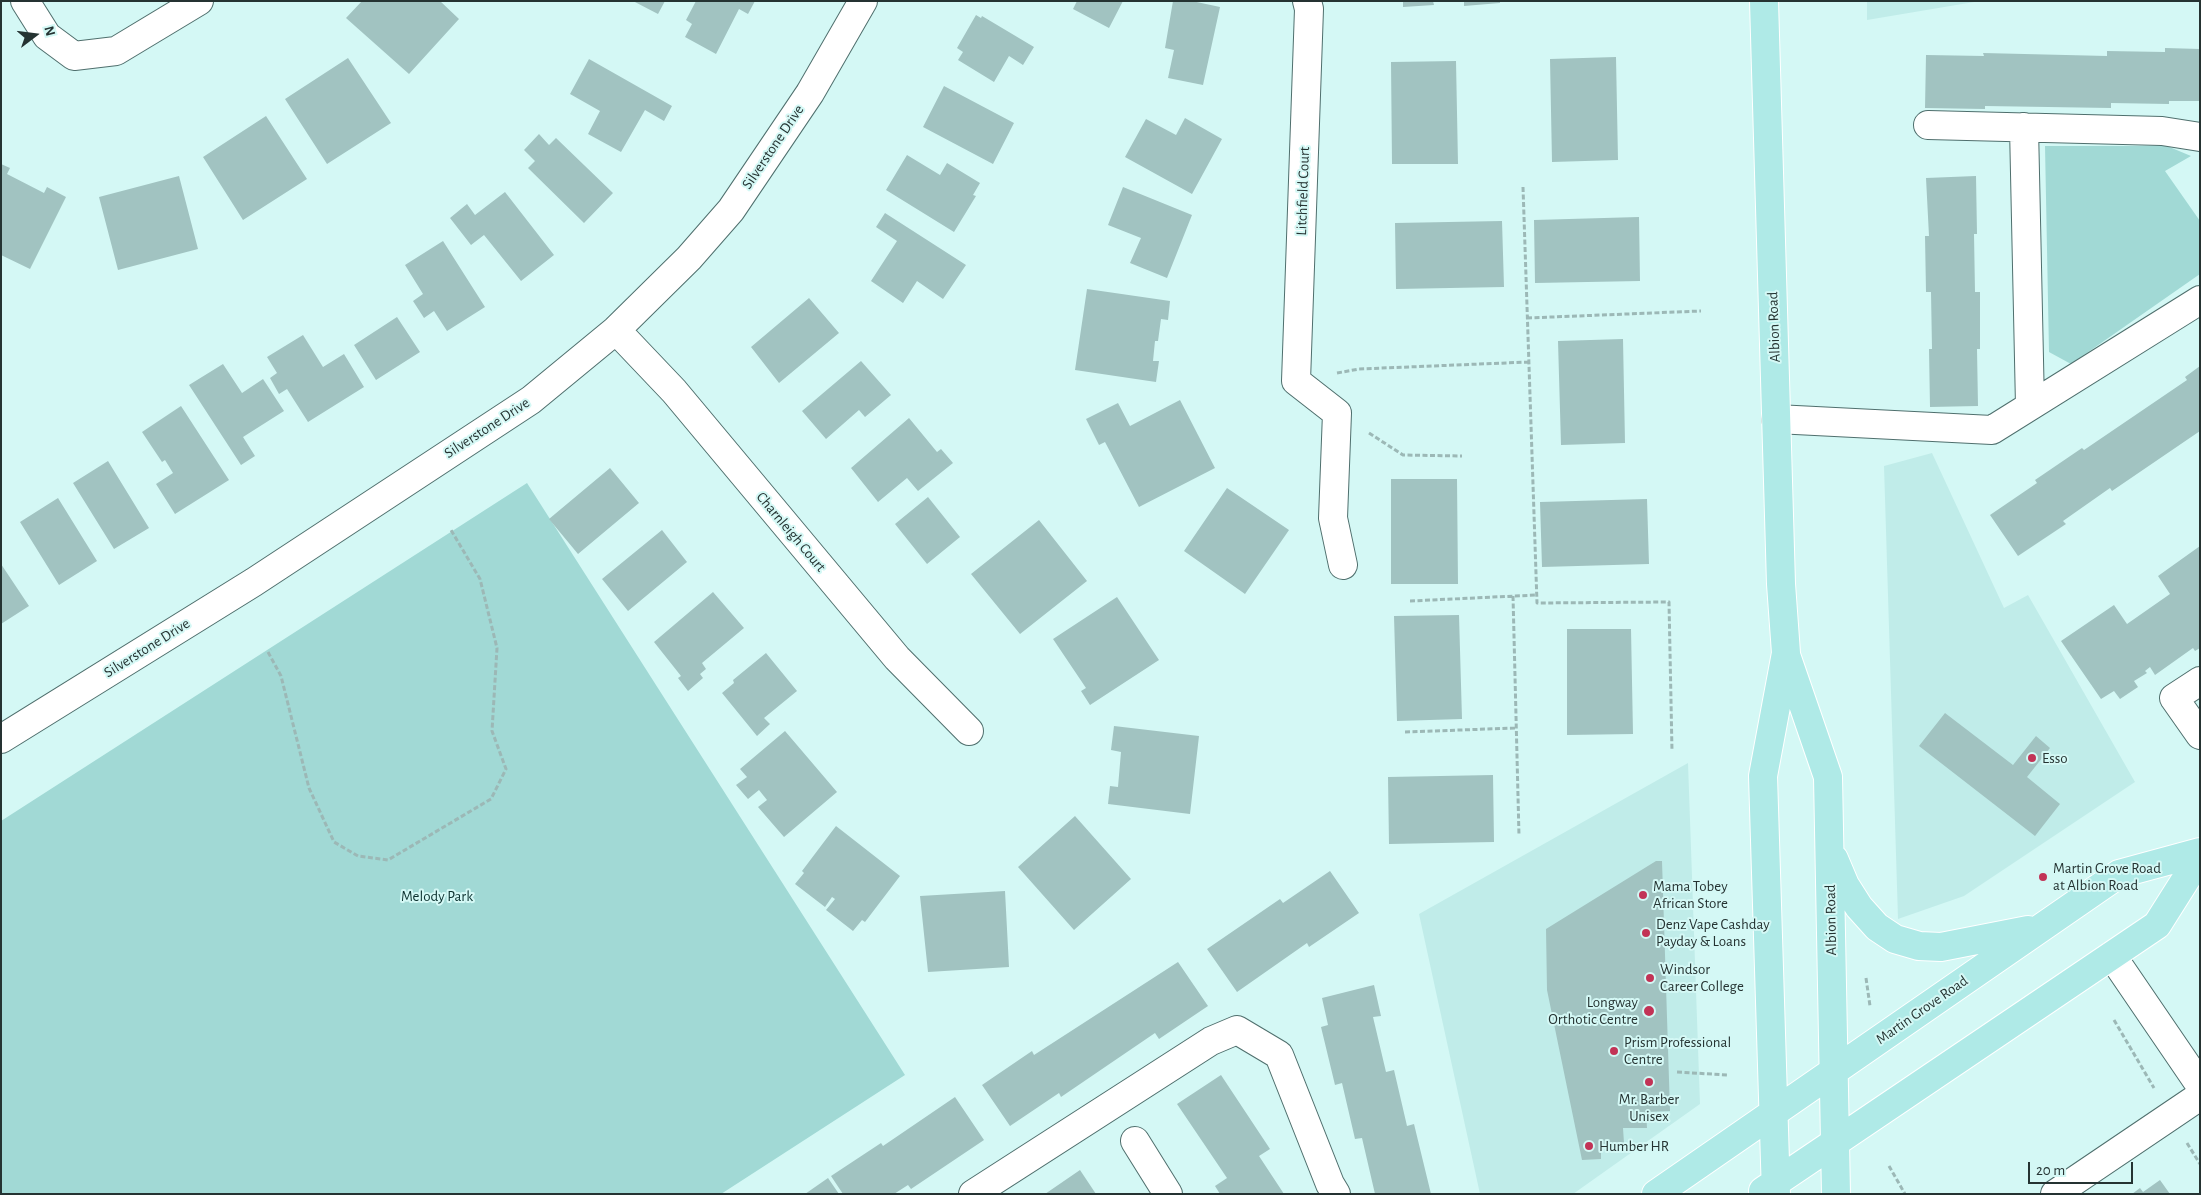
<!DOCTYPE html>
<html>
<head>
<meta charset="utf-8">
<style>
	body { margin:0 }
	#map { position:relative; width:2201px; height:1195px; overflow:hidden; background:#d4f8f5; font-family:"Alegreya Sans",sans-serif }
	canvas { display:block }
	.frame { position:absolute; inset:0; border:2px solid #253332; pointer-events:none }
	.north { position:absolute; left:10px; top:10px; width:50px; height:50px; -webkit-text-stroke:4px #d4f8f5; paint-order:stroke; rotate:75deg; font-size:14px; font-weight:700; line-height:20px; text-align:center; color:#253332 }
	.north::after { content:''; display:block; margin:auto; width:18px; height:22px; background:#253332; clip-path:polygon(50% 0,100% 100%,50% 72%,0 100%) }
	.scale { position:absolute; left:2028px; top:1162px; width:105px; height:22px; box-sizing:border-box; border:2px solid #253332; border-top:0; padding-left:6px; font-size:15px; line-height:18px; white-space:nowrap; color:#253332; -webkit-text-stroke:4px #d4f8f5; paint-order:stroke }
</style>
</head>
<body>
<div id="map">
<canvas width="2201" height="1195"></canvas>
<div class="frame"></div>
<div class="north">N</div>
<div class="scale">20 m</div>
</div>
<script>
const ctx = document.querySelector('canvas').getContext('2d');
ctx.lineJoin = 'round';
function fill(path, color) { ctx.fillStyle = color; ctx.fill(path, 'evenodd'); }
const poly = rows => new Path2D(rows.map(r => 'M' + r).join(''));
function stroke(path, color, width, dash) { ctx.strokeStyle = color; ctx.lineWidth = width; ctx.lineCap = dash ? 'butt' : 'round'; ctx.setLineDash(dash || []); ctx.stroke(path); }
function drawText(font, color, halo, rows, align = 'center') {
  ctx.font = font + ' "Alegreya Sans",sans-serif'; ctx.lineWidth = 4; ctx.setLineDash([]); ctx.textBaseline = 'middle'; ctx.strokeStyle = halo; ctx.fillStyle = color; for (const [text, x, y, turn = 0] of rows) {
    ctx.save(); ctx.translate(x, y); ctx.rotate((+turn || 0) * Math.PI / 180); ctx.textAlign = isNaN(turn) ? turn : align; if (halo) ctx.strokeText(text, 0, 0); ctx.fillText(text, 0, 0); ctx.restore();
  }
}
const built = poly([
	[1867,1,1980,1,1867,20],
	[1932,453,2004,608,2028,595,2135,782,1964,896,1898,919,1884,466],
	[1688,763,1700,1104,1573,1194,1480,1194,1419,914]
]);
const green = poly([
	[2045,146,2167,146,2191,156,2165,171,2200,221,2200,274,2071,364,2049,352],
	[527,483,905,1075,721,1194,1,1194,1,821]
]);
const building = poly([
	[362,1,440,1,459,19,409,74,346,18],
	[633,1,665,1,658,14],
	[696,1,755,1,748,14,739,9,716,54,685,37,692,24,686,20],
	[1077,1,1123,1,1109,28,1073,9],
	[1173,1,1192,1,1220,7,1203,85,1168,78,1174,50,1165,48],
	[1403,1,1433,1,1434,5,1403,7],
	[1464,1,1500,1,1500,3,1464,6],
	[976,15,981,18,982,16,1034,47,1023,65,1009,56,994,82,958,60,963,52,957,48],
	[2165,48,2200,49,2200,101,2169,101,2169,104,2111,103,2111,108,1985,106,1985,109,1925,108,1926,55,1984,56,1983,53,2107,56,2107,51,2165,52],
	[1616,57,1618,160,1552,162,1550,59],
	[348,58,391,123,327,164,285,99],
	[589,59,672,106,664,121,645,110,621,152,588,134,600,111,570,94],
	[1456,61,1458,164,1392,164,1391,62],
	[944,86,1014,123,993,164,923,127],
	[266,116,307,179,243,220,203,157],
	[1185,118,1222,139,1192,194,1125,157,1146,119,1176,135],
	[539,134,549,145,556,138,613,193,584,223,528,168,535,161,524,150],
	[907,155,940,175,947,163,980,183,973,195,976,196,954,232,886,190],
	[1,164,10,168,7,174,44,193,47,187,66,197,30,269,1,255],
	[179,176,198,249,118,270,99,197],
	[1976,176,1977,234,1974,234,1975,292,1980,292,1980,349,1977,349,1978,406,1930,407,1929,349,1932,349,1931,292,1926,292,1925,236,1929,236,1926,178],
	[1123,187,1192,215,1167,278,1130,263,1141,238,1108,225],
	[505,192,554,255,521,281,484,235,471,245,450,218,467,204,475,215],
	[885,213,966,265,943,299,917,281,903,303,871,281,897,241,876,227],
	[1639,217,1640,281,1535,283,1534,220],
	[1502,221,1504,287,1396,289,1395,223],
	[443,241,485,307,447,331,434,311,424,318,413,301,423,294,405,265],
	[1087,289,1170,301,1168,320,1161,319,1158,341,1155,341,1153,361,1159,361,1156,382,1075,370],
	[809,298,839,333,779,383,751,347],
	[397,317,420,352,376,380,354,345],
	[303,335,323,367,344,354,364,387,308,422,287,389,279,394,270,378,277,373,267,357],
	[1623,339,1625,443,1561,445,1558,341],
	[861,361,891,395,865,417,859,410,826,439,802,411],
	[223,364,242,393,263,379,284,411,243,437,255,456,241,465,189,385],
	[2200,366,2200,431,2112,491,2110,488,2063,521,2066,524,2018,556,1990,515,2037,483,2035,480,2082,448,2084,450,2187,380,2185,377],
	[1180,400,1215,468,1139,507,1105,442,1099,445,1086,419,1118,403,1130,426],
	[181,406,229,480,175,514,156,484,173,473,165,460,162,462,142,432],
	[909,418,937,452,941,449,953,463,918,491,907,478,878,502,851,468],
	[108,461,149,528,114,549,73,483],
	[610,468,639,503,578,554,549,519],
	[1391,479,1457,479,1458,584,1391,584],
	[1227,488,1289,530,1245,594,1184,551],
	[928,497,960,537,927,564,895,524],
	[58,498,97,561,59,585,20,522],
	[1647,499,1649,564,1542,567,1540,502],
	[1039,520,1087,581,1020,634,971,574],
	[662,530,687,562,628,611,602,579],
	[2200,546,2200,648,2195,651,2193,648,2155,675,2150,667,2145,671,2147,673,2134,681,2138,687,2120,699,2114,691,2101,699,2061,641,2114,605,2127,624,2170,594,2158,576],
	[1,564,29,606,1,624],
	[713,592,744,628,702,663,706,669,700,674,703,678,688,691,678,678,681,676,654,642],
	[1117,597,1159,660,1090,705,1081,691,1086,688,1053,639],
	[1459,615,1462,719,1397,721,1394,616],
	[1567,629,1631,629,1633,734,1567,735],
	[766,653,797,691,764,718,770,724,757,736,722,693,734,683,733,680],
	[1945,713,2013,765,2036,736,2050,748,2027,777,2060,804,2035,836,1919,746],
	[1114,726,1199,736,1190,814,1108,804,1110,786,1118,787,1121,752,1111,750],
	[785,731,837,792,784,837,758,807,767,800,759,790,748,799,736,785,747,777,740,769],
	[1493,775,1494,842,1389,844,1388,777],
	[1075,816,1131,879,1074,930,1018,867],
	[836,826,900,876,865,922,862,920,853,931,826,910,835,899,832,897,825,907,795,884,804,873,802,871],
	[1656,861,1662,861,1670,1111,1646,1112,1647,1128,1623,1128,1624,1143,1601,1144,1601,1159,1582,1160,1547,990,1546,929],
	[1330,871,1359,913,1309,947,1307,943,1237,992,1207,949,1280,899,1283,903],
	[1005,891,1009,967,928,972,920,896],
	[1178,962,1208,1006,1159,1039,1155,1033,1061,1097,1059,1093,1010,1126,982,1085,1032,1051,1034,1055],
	[1374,985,1381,1016,1373,1017,1386,1072,1394,1070,1407,1126,1414,1124,1431,1194,1375,1194,1362,1138,1355,1139,1342,1083,1335,1085,1321,1027,1328,1025,1322,998],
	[1221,1075,1270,1149,1259,1156,1284,1194,1220,1194,1215,1186,1227,1178,1177,1104],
	[955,1097,984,1140,911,1189,908,1185,894,1194,843,1194,831,1176,881,1143,883,1146],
	[1080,1170,1096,1194,1045,1194],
	[828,1178,839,1194,805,1194],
	[2160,1180,2170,1194,2132,1194,2140,1188,2143,1192]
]);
const path = poly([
	[1523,187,1537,603,1669,602,1672,751],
	[1527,318,1701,311],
	[1337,373,1359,369,1529,362],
	[1369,433,1403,455,1462,456],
	[1513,596,1519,836],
	[1410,601,1537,595],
	[268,652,281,676,309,788,334,842,358,856,388,860,491,799,506,769,492,731,497,648,480,579,451,530],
	[1405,732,1516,728],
	[1866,978,1870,1006],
	[1677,989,1728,987],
	[2114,1020,2154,1088],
	[1677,1072,1727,1075],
	[2187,1143,2200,1164],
	[1889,1166,1905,1194]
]);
const minor = poly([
	[25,1,47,36,74,56,116,51,199,1],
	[1307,1,1309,9,1296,381,1337,413,1333,518,1343,565],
	[1928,125,2162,131,2200,137],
	[2024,127,2030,406],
	[616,330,674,391,897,658,969,731],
	[1776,419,1992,430,2200,300],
	[2200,681,2174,698,2200,735],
	[1,739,254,582,531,400,616,330,689,258,731,210,810,93,863,1],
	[2112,956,2200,1085],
	[1135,1141,1168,1194],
	[973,1194,1211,1041,1237,1030,1279,1055,1330,1184,1336,1194],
	[2055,1194,2200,1096]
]);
const major = poly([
	[1764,1,1781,584,1786,653,1763,776,1776,1194],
	[1786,655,1828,777,1836,1194],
	[1834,859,1845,885,1859,907,1877,927,1895,939,1919,946,1941,947,2028,930],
	[1763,1191,2157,925,2200,857],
	[1656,1194,2119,874,2200,852]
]);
const markers = [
	[2032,758,5,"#c23356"],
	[2043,877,5,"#c23356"],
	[1643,895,5,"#c23356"],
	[1646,933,5,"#c23356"],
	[1650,978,5,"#c23356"],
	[1649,1011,6,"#c23356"],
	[1614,1051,5,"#c23356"],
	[1649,1082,5,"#c23356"],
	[1589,1146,5,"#c23356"]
];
const streetNames = [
	["Silverstone Drive",773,147,-56],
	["Litchfield Court",1303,191,-88],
	["Albion Road",1774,327,-92],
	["Silverstone Drive",487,428,-33],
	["Charnleigh Court",791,532,50],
	["Silverstone Drive",147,648,-32],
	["Albion Road",1831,920,-91],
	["Martin Grove Road",1922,1010,-35]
];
const poiNames = [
	["Esso",2042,758],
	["Martin Grove Road",2053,868],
	["at Albion Road",2053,885],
	["Mama Tobey",1653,886],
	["African Store",1653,903],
	["Denz Vape Cashday",1656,924],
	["Payday & Loans",1656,941],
	["Windsor",1660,969],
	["Career College",1660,986],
	["Longway",1638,1002,"right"],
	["Orthotic Centre",1638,1019,"right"],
	["Prism Professional",1624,1042],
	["Centre",1624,1059],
	["Mr. Barber",1649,1099,"center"],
	["Unisex",1649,1116,"center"],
	["Humber HR",1599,1146]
];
const parkNames = [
	["Melody Park",437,896]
];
fill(built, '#c0ece9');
fill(green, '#a1d9d5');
fill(building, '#a1c3c1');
stroke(minor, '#4f6f6d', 30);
stroke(major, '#fff', 30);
stroke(path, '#9cb8b6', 3, [5, 2.5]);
stroke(minor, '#fff', 28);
stroke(major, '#afeae7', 28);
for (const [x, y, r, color] of markers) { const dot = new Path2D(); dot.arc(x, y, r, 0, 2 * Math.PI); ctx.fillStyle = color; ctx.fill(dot); stroke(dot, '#d4f8f5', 2); }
drawText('15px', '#253332', '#d4f8f5', streetNames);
drawText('15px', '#253332', '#d4f8f5', poiNames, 'left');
drawText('15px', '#0c312f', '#d4f8f5', parkNames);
</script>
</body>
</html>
